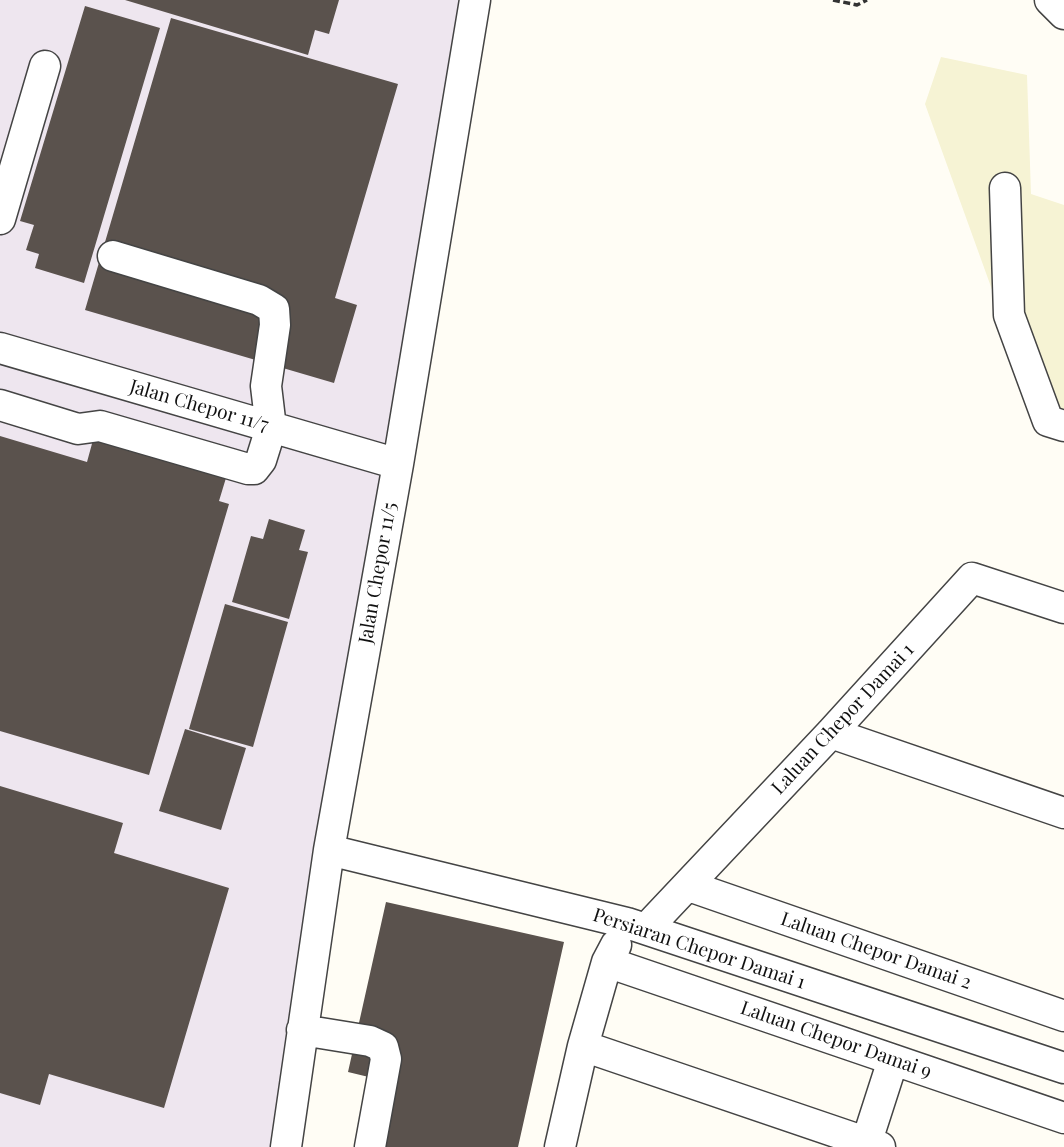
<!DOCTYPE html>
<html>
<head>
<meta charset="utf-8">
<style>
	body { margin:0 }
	canvas { display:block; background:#fffdf5 }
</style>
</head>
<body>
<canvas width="1064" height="1147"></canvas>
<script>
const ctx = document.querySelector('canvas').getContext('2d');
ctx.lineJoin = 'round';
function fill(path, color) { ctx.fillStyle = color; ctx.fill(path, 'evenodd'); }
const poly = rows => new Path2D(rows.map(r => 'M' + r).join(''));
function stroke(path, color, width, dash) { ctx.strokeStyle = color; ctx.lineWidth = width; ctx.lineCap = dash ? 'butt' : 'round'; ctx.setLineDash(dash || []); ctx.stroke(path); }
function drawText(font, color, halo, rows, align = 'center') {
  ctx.font = font + ' "Playfair Display",serif'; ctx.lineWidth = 7; ctx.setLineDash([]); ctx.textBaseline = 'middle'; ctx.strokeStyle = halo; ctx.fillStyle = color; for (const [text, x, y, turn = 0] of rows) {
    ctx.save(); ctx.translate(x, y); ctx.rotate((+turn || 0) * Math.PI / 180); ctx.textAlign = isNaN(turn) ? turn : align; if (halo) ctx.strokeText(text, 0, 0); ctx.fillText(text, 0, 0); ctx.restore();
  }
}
const industrial = poly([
	[0,0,475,0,286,1147,0,1147]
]);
const farmland = poly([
	[941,57,1027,75,1031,194,1064,205,1064,437,1043,431,925,104]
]);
const building = poly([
	[125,0,339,0,329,34,315,30,308,55],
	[85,6,160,28,84,283,35,268,39,254,26,250,34,225,20,221],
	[171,18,398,84,335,298,357,305,334,383,85,310],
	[96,429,229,468,219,501,229,504,149,775,0,731,0,436,87,462],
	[269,519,305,530,299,550,308,552,289,619,232,602,251,536,263,539],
	[225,604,288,622,253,747,189,729],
	[185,729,246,748,221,830,159,811],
	[0,786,123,823,114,853,229,888,164,1108,49,1074,40,1105,0,1093],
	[386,902,564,942,518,1147,362,1147,377,1079,348,1072]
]);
const path = poly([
	[833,0,857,5,867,0]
]);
const minor = poly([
	[1050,0,1064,14],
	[1005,188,1009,315,1048,421,1064,426],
	[0,219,45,66],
	[0,348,398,464],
	[0,405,78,429,100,426,248,469,254,469,261,460,271,428,266,386,275,325,274,309,259,300,113,256],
	[831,733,1064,813],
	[329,850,627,923,1064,1068],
	[689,886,1064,1016],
	[646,929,831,733,972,578,1064,608],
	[607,962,1064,1118],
	[302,1030,370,1041,383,1047,386,1059,370,1147],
	[583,1046,880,1147],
	[286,1147,329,850,398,464,475,0],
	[560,1147,583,1046,607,962,616,945],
	[865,1147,893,1060]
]);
const streetNames = [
	["Jalan Chepor 11/7",199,406,16],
	["Jalan Chepor 11/5",378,573,-80],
	["Laluan Chepor Damai 1",843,719,-47],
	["Persiaran Chepor Damai 1",699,949,18],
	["Laluan Chepor Damai 2",876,951,19],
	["Laluan Chepor Damai 9",836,1040,19]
];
fill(industrial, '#eee6ef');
fill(farmland, '#f6f3d4');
fill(building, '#5a524d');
stroke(minor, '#444', 33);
stroke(path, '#333', 3.5, [7, 3.5]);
stroke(minor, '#fff', 30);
drawText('19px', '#111', '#fff', streetNames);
</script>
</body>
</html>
